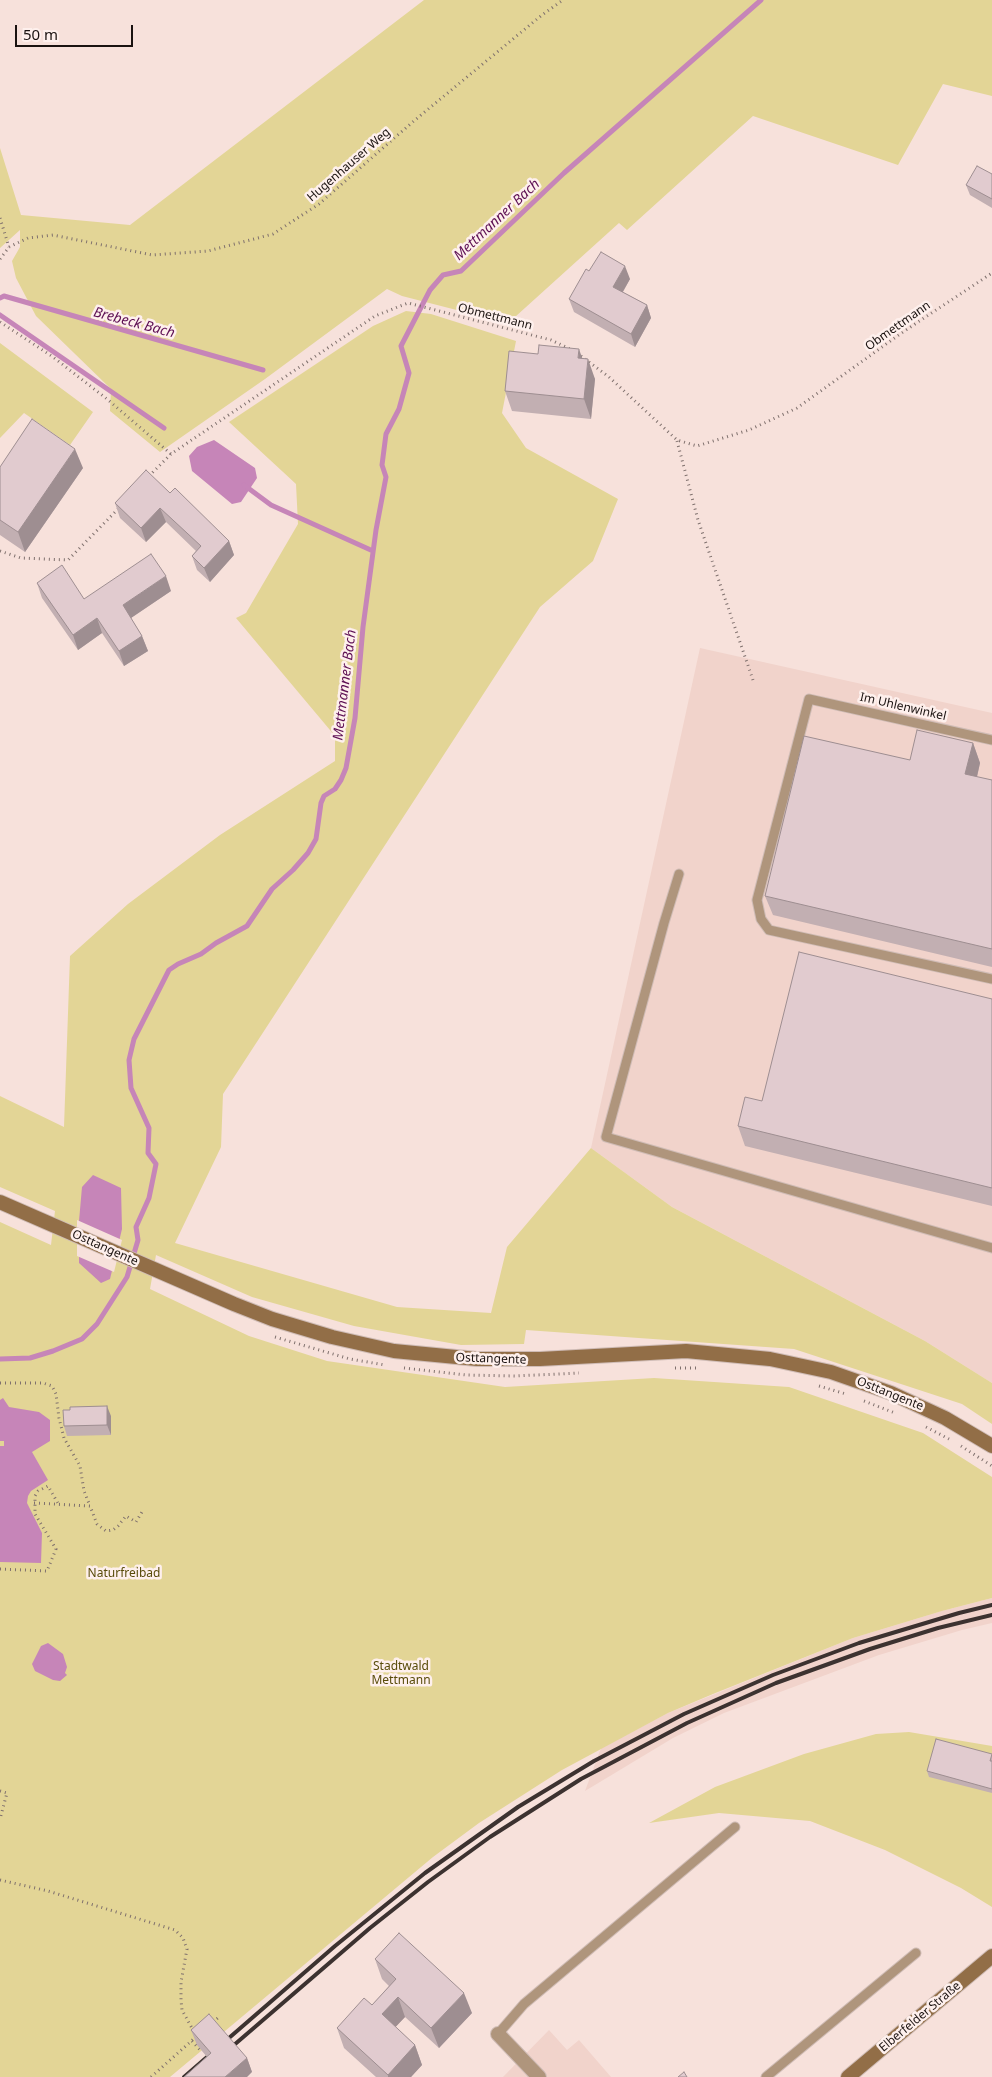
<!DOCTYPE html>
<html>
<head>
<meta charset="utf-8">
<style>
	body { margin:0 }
	#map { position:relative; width:992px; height:2077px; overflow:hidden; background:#f7e1db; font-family:"Noto Sans",sans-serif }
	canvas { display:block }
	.scale { position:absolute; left:15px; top:25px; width:118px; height:22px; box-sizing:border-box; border:2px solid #1a1210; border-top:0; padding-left:6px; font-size:15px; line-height:18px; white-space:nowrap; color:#1a1210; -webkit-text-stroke:4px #fef0ed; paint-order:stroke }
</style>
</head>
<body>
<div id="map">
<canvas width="992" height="2077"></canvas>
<div class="scale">50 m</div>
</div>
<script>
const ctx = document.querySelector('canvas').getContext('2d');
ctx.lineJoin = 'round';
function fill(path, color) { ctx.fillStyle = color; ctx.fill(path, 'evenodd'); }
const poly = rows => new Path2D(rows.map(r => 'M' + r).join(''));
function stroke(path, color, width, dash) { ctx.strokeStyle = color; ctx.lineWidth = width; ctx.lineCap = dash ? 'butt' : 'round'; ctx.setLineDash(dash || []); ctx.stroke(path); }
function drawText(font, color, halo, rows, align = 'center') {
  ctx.font = font + ' "Noto Sans",sans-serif'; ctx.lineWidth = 5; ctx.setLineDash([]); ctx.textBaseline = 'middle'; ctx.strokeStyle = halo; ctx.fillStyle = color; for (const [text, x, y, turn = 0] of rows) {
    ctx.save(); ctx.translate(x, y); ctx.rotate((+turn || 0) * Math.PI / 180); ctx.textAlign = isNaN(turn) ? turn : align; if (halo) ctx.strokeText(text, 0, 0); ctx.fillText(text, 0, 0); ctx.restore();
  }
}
const built = poly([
	[700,648,992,713,992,1383,925,1341,672,1207,591,1148],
	[992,1598,992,1623,962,1630,879,1655,724,1713,673,1738,585,1791,601,1748,668,1713,853,1638,942,1611],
	[549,2030,567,2050,579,2040,611,2077,503,2077]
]);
const green = poly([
	[424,0,992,0,992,96,943,84,898,165,753,116,627,230,619,223,515,317,519,326,402,296,387,289,265,379,160,452,110,411,111,389,36,316,16,278,12,261,20,247,20,230,0,248,0,148,21,215,130,225],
	[406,311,431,314,516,341,502,413,526,448,618,499,593,561,540,607,223,1094,221,1147,175,1243,397,1307,491,1313,507,1247,591,1148,672,1207,925,1341,992,1383,992,1424,962,1404,794,1349,526,1330,524,1344,461,1345,354,1326,252,1297,156,1255,150,1289,249,1336,327,1361,505,1387,654,1378,789,1387,923,1433,992,1477,992,1598,942,1611,853,1638,713,1694,668,1713,562,1770,479,1823,433,1857,170,2077,0,2077,0,1222,51,1245,55,1211,0,1187,0,1096,64,1127,70,956,128,904,220,835,335,761,335,736,236,618,246,613,298,524,296,484,229,422,373,326],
	[0,343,93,412,70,445,24,413,0,438],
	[909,1732,992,1746,992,1907,961,1888,885,1850,810,1821,719,1813,649,1823,715,1787,804,1754,876,1734]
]);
const water = poly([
	[214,440,255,468,257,478,241,502,232,504,192,471,189,456,197,447],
	[93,1175,121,1188,122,1229,110,1279,101,1283,79,1263,79,1221,82,1187],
	[3,1398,9,1407,39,1412,50,1420,50,1441,32,1452,48,1480,31,1491,28,1496,27,1503,42,1533,41,1563,0,1562,0,1446,4,1446,4,1441,0,1441,0,1400],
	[48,1643,63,1654,67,1667,65,1673,67,1675,60,1681,53,1680,35,1671,32,1664,41,1646]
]);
const pier = poly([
	[77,1220,122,1240,114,1272,77,1256]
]);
const stream = poly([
	[0,298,4,296,263,370],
	[0,315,164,428],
	[244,485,271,505,373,551],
	[0,1359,30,1358,53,1351,82,1339,97,1324,127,1277,138,1240,136,1227,149,1198,156,1164,148,1153,149,1128,131,1088,129,1060,134,1039,169,970,178,964,201,954,216,943,247,926,272,889,293,870,308,853,316,839,321,803,324,796,335,789,341,780,346,768,355,718,363,627,376,530,386,477,382,465,386,434,399,409,409,373,401,346,430,290,443,275,461,271,564,173,761,0]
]);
const path = poly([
	[0,218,9,247],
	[0,259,9,247,28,238,53,235,152,255,208,251,273,234,319,204,415,120,542,15,563,0],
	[0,322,53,357,107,399,171,454],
	[577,353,609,377,677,440,697,446,749,430,797,408,903,332,992,273],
	[677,441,698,520,753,680],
	[149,476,171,454,375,316,408,303,551,340,572,350],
	[0,551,21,558,68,560,119,508],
	[275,1337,350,1359,385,1365],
	[404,1368,466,1375,515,1376,579,1373],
	[675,1368,697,1368],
	[0,1383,43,1383,52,1386,56,1394,59,1418,64,1438,80,1466,84,1491,90,1506],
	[819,1386,846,1394],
	[864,1401,895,1413],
	[926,1427,949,1439],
	[961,1446,992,1466],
	[34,1503,90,1506,97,1524,106,1531,113,1530,118,1526,126,1516,136,1522,142,1512],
	[0,1569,47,1571,56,1549,35,1514,35,1496,38,1491,48,1486,59,1505],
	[0,1791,7,1793,0,1819],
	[0,1880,48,1891,175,1930,183,1938,187,1949,181,1982,181,2000,182,2010,193,2030],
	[213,2022,219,2017],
	[192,2041,202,2052],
	[151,2077,197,2036]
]);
const service = poly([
	[992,740,809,699,757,900,761,919,769,930,992,979],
	[679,874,664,923,606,1137,992,1248],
	[498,2034,524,2004,735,1827],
	[766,2077,916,1953]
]);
const minor = poly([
	[498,2034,539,2077]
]);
const secondary = poly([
	[0,1202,234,1304,272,1319,332,1337,394,1351,477,1359,540,1359,686,1351,770,1359,831,1372,891,1393,945,1418,992,1446],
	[848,2077,992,1956]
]);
const rail = poly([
	[234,2045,370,1928,428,1882,490,1837,581,1779,687,1723,776,1683,870,1649,938,1628,992,1615],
	[184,2077,335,1946,425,1873,518,1807,594,1761,684,1714,773,1675,859,1643,959,1613,992,1605]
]);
const wall = poly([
	[992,174,992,208,970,195,966,185],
	[589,271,630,279,623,292,647,305,651,318,635,347,574,312,569,299],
	[582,358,595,379,591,419,512,411,505,391],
	[0,467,83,468,25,552,0,535],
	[170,493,229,541,234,555,210,582,197,570,192,556,196,551,166,522,146,542,120,518,115,503],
	[37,583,84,599,171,591,131,618,142,636,148,651,124,666,102,633,78,650,42,598],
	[973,743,980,763,977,777,992,780,992,967,773,915,765,896,910,760],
	[992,999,992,1206,745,1146,738,1126],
	[111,1416,111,1435,67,1436,64,1426],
	[992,1755,992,1793,929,1777,927,1771],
	[375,1959,472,2013,439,2048,405,2017,395,2027,415,2045,422,2065,411,2077,376,2077,344,2048,337,2028,372,2005,389,1986,382,1979],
	[191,2030,247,2058,252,2072,207,2057,197,2045]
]);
const shadedWall = poly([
	[625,266,630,279,618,300,613,287],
	[647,305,651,318,635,347,631,334],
	[579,349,586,369,578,358],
	[588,359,595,379,591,419,584,399],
	[75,449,83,468,25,552,18,532],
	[160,508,166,522,146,542,141,528],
	[229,541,234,555,210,582,204,568],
	[166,576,171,591,128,620,123,605],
	[97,618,102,633,78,650,73,635],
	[142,636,148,651,124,666,119,651],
	[973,743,980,763,973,794,965,774],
	[107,1406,111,1416,111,1435,107,1425],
	[464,1993,472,2013,439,2048,431,2028],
	[398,1997,405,2017,389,2034,382,2014],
	[415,2045,422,2065,411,2077,388,2077,388,2075],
	[247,2058,252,2072,247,2077,225,2077]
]);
const building = poly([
	[977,166,992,174,992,199,966,185,977,166],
	[601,252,625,266,613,287,647,305,631,334,569,299,586,269,589,271,601,252],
	[539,345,579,349,578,358,588,359,584,399,505,391,509,351,538,354,539,345],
	[32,419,75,449,18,532,0,520,0,467,32,419],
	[146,470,170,493,175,488,229,541,204,568,192,556,201,546,160,508,141,528,115,503,146,470],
	[151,554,166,576,123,605,142,636,119,651,97,618,73,635,37,583,62,565,84,599,151,554],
	[917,730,973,743,965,774,992,780,992,949,765,896,804,736,910,760,917,730],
	[799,952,992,999,992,1188,738,1126,745,1097,762,1101,799,952],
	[107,1406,107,1425,64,1426,63,1410,70,1410,70,1407,107,1406],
	[936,1739,992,1754,990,1761,992,1761,992,1789,927,1771,936,1739],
	[399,1933,464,1993,431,2028,398,1997,382,2014,415,2045,388,2075,337,2028,364,1998,372,2005,396,1979,375,1959,399,1933],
	[209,2014,247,2058,225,2077,184,2077,211,2053,191,2030,209,2014],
	[684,2072,687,2077,678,2077,684,2072]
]);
const streetNames = [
	["Hugenhauser Weg",349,165,-41],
	["Obmettmann",495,317,14],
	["Obmettmann",898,326,-35],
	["Im Uhlenwinkel",903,707,13],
	["Osttangente",105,1248,24],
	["Osttangente",491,1359,2],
	["Osttangente",890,1394,22],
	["Elberfelder Straße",920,2017,-40]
];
const parkNames = [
	["Naturfreibad",124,1574],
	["Stadtwald",401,1667],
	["Mettmann",401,1681]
];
const waterNames = [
	["Mettmanner Bach",497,220,-43],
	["Brebeck Bach",134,323,15],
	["Mettmanner Bach",345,685,-83]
];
fill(built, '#f1d3cb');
fill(green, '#e3d596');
fill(water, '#c685b8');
fill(pier, '#f7e1db');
stroke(stream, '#c685b8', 5);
stroke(service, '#cfbcb6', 11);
stroke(minor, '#cfbcb6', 16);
stroke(secondary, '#cfbcb6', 16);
stroke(path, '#7f706d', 3, [1, 4]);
stroke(service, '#af957c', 9);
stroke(minor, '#af957c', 14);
stroke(secondary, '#926e47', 14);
stroke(rail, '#3c3230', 4);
fill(wall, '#c2afb2');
fill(shadedWall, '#9e8e91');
fill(building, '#e1cbcf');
stroke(building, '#9e8e91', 1);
drawText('12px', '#1a1210', '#fef0ed', streetNames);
drawText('12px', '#584b09', '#fef0ed', parkNames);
drawText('italic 14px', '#5e1054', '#fef0ed', waterNames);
</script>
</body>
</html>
